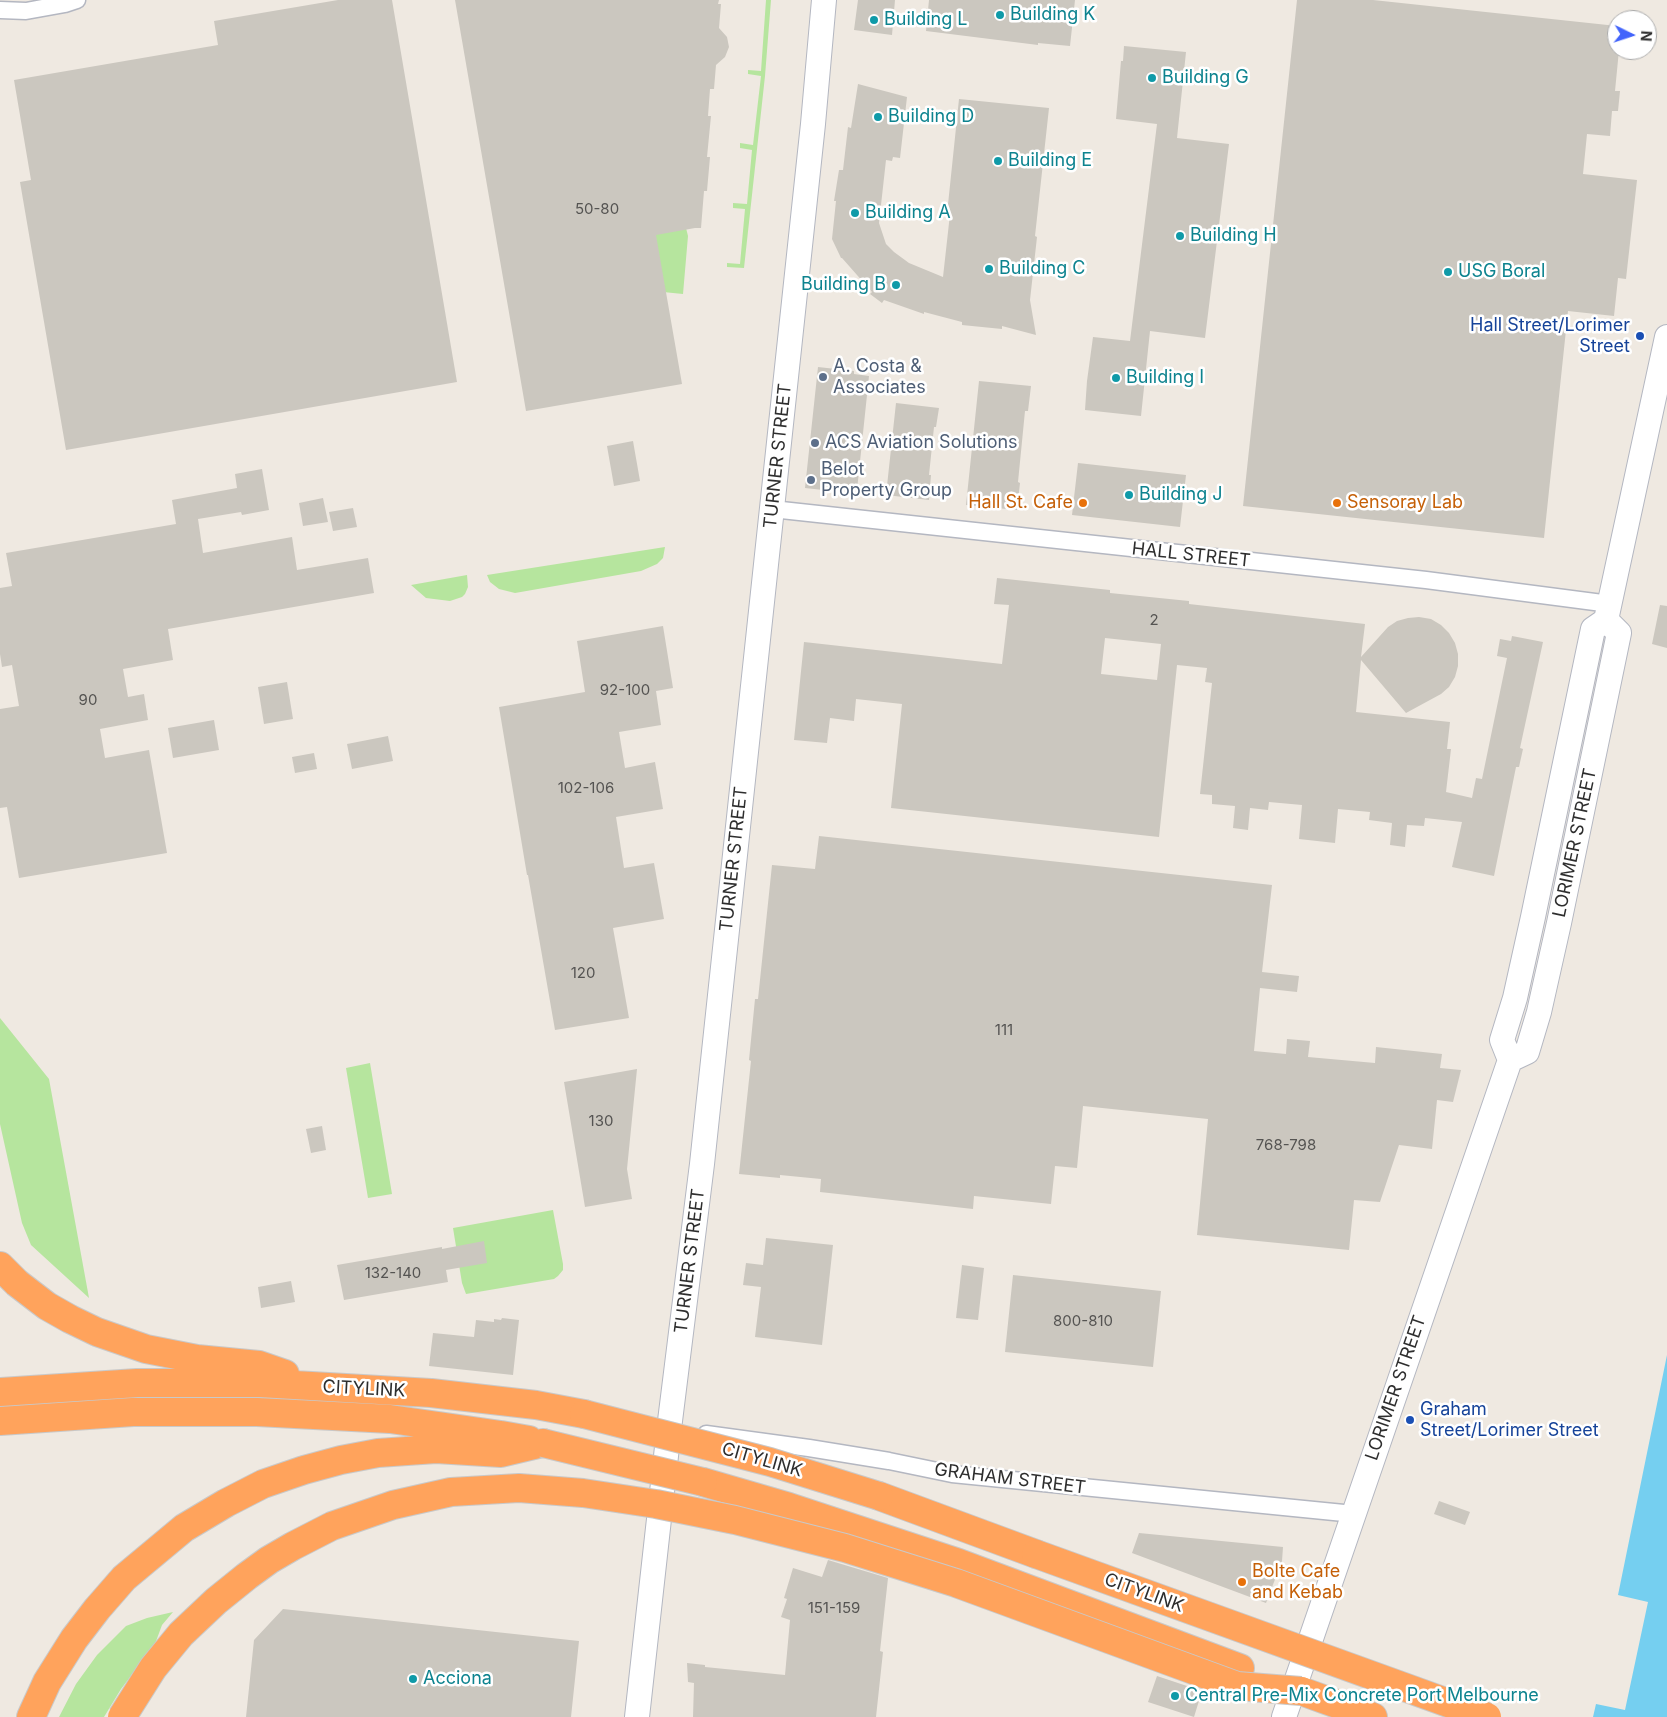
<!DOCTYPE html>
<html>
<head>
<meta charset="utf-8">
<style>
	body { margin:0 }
	#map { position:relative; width:1667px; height:1717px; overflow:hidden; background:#efe9e1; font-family:Inter,sans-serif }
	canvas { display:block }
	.north { position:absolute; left:1607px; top:10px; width:50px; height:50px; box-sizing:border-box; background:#fff; border:1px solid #ababab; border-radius:50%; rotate:94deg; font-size:14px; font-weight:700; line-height:20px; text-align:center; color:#2e2e2e }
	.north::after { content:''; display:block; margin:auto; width:18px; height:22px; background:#4264fb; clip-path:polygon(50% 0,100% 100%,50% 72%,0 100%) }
</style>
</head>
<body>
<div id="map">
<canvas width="1667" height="1717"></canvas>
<div class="north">N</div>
</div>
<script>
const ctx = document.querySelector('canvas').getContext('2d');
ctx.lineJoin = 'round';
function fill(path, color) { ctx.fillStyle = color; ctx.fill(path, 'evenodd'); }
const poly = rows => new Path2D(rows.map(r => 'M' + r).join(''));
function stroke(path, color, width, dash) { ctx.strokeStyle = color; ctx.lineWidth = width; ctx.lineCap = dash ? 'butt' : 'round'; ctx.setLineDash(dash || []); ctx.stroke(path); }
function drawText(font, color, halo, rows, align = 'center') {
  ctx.font = font + ' Inter,sans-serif'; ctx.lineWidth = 5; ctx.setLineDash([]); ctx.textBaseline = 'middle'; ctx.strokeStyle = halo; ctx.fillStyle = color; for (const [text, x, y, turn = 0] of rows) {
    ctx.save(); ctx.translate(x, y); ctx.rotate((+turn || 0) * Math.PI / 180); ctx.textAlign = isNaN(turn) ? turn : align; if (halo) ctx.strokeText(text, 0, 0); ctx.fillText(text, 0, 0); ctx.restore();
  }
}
const green = poly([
	[766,0,771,0,765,76,744,268,727,267,727,263,740,264,745,209,733,208,733,203,747,204,752,150,740,148,740,143,753,145,761,76,748,74,748,70,761,71],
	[686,228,688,236,683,294,663,292,653,234],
	[665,547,663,558,657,564,641,571,515,593,499,589,490,582,487,575],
	[467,575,468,587,465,594,462,597,450,601,426,598,411,585],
	[0,1018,49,1079,89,1298,31,1245,22,1223,0,1124],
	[370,1063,392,1194,368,1198,346,1068],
	[553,1210,563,1264,563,1270,558,1276,554,1279,466,1294,462,1283,453,1228],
	[173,1612,162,1625,155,1644,121,1689,104,1717,59,1717,76,1684,97,1655,126,1626,147,1618]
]);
const water = poly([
	[1667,1355,1667,1717,1593,1717,1596,1704,1625,1710,1648,1602,1618,1595]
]);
const building = poly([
	[338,0,392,0,457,382,66,450,20,182,31,180,14,80,218,45,214,21],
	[455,0,719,0,718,4,721,4,719,28,727,37,729,47,725,57,716,65,714,89,710,89,708,116,711,116,707,157,710,157,707,191,704,191,701,228,695,228,656,235,682,384,526,411],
	[858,0,895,0,892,35,854,30],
	[929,0,1075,0,1070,46,1038,43,1038,45,926,31],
	[1297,0,1373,0,1617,26,1617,50,1619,50,1615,91,1620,91,1618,111,1612,111,1610,136,1587,134,1583,174,1637,180,1626,279,1618,278,1614,316,1568,311,1544,538,1243,506],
	[1124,46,1186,52,1177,138,1229,144,1205,338,1150,331,1141,416,1085,410,1087,381,1093,337,1130,341,1157,124,1116,119,1121,61,1123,61],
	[858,84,907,97,900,158,893,157,892,161,886,160,879,223,886,244,894,252,909,263,943,277,950,214,947,214,959,99,1049,108,1035,236,1037,237,1030,300,1036,335,1002,326,1002,329,962,325,962,322,924,312,924,314,884,300,882,303,870,294,872,292,842,258,841,258,832,239,836,201,834,201,839,170,843,170,848,127,851,128],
	[818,367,854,371,854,374,869,376,857,490,841,488,841,492,805,488],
	[979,381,1031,386,1028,411,1025,411,1018,482,1020,483,1017,510,966,505],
	[896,403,939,408,936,427,934,427,929,475,931,475,929,500,886,495],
	[633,441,640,481,614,486,607,446],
	[1078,463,1186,475,1180,527,1072,515],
	[262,469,269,510,242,515,241,512,198,519,203,553,292,537,297,570,368,558,374,593,168,629,173,660,123,669,128,697,144,694,148,720,100,729,105,758,149,750,167,853,19,878,7,807,0,808,0,709,19,706,12,665,2,667,0,654,0,588,12,586,6,553,176,524,172,500,237,488,235,474],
	[323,498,328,522,303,526,299,503],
	[353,508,357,527,333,531,329,512],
	[997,578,1110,590,1110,593,1189,601,1189,604,1365,624,1361,657,1388,627,1397,621,1408,618,1419,617,1431,619,1441,625,1449,633,1455,643,1458,654,1458,666,1455,677,1449,687,1441,694,1406,713,1361,660,1356,712,1450,722,1447,749,1451,749,1446,792,1472,798,1476,778,1482,779,1507,658,1497,656,1500,639,1511,641,1512,636,1543,642,1520,748,1523,749,1519,767,1516,767,1494,876,1452,867,1462,822,1425,818,1424,826,1407,825,1405,847,1390,845,1392,823,1369,820,1370,812,1338,809,1335,843,1299,839,1302,805,1269,802,1268,810,1250,808,1248,830,1233,828,1235,806,1212,804,1212,795,1200,794,1212,683,1205,682,1207,668,1177,665,1159,837,891,808,902,704,856,699,854,721,830,718,827,743,794,740,804,642,1002,664,1009,605,994,604],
	[1105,638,1161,644,1157,680,1101,674],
	[1660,605,1667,606,1667,648,1652,644],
	[663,626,673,688,656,691,661,725,619,732,625,768,655,762,663,809,616,817,624,868,654,863,664,919,613,928,629,1018,555,1030,528,875,527,875,499,707,585,692,577,641],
	[287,682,293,719,264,724,258,687],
	[214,720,219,750,173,758,168,728],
	[388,736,393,761,352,769,347,744],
	[314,753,317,769,295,773,292,757],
	[819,836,1272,885,1262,972,1299,976,1297,992,1260,988,1254,1051,1286,1054,1287,1039,1310,1041,1308,1057,1375,1063,1376,1047,1442,1054,1440,1068,1461,1070,1453,1102,1437,1100,1432,1149,1399,1145,1380,1202,1354,1200,1349,1250,1197,1235,1208,1119,1083,1106,1077,1168,1055,1166,1051,1204,974,1196,973,1209,820,1192,821,1179,780,1175,780,1178,739,1174,751,1061,749,1060,755,999,758,999,772,865,815,869],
	[637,1069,627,1169,632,1199,585,1207,564,1082],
	[322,1126,326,1150,311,1153,306,1129],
	[766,1238,833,1245,822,1345,755,1337,761,1287,743,1285,746,1263,763,1265],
	[484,1241,487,1263,446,1270,448,1282,344,1300,337,1265,442,1247,442,1249],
	[962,1265,984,1268,978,1320,956,1318],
	[1013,1275,1161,1291,1153,1367,1005,1352],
	[291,1281,295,1302,261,1308,258,1287],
	[502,1318,519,1320,513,1375,429,1366,433,1333,474,1337,476,1320,494,1322,494,1319,501,1320],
	[1439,1501,1470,1512,1465,1525,1434,1514],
	[1139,1533,1283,1547,1282,1561,1266,1603,1132,1553],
	[828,1560,888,1578,880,1651,883,1652,876,1717,693,1717,694,1683,688,1682,687,1663,705,1665,705,1667,785,1675,790,1620,781,1617,787,1599,784,1598,793,1568,822,1577],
	[283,1609,579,1641,571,1717,246,1717,254,1640],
	[1157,1676,1202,1691,1194,1717,1148,1702]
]);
const street = poly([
	[0,10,26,11,65,4,77,0],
	[772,509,1426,580,1610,604],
	[706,1434,809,1448,889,1461,952,1474,1354,1514]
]);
const secondary = poly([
	[1510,1060,1527,1052,1539,1012,1559,923,1619,633,1606,620],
	[637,1717,669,1429,702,1164,813,124,824,0],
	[1284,1717,1510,1060,1502,1040,1515,998,1533,917,1593,629,1606,620,1667,337]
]);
const highway = poly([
	[0,1266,17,1283,47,1306,70,1319,97,1332,146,1349,197,1359,259,1365,285,1374],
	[0,1392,137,1383,260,1383,431,1393,536,1405,584,1414],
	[0,1421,133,1412,257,1412,390,1419,501,1435,529,1440],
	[703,1482,789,1507,959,1563,1240,1668],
	[879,1496,1036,1554],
	[1301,1691,1373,1717],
	[31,1717,47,1682,74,1639,97,1609,124,1578,184,1528,226,1503,263,1484,304,1470,341,1460,378,1453,436,1449,501,1453,543,1443]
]);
const highwayBridge = poly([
	[584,1414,770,1462,879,1496],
	[543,1443,703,1482],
	[1036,1554,1487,1717],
	[122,1717,153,1668,181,1634,216,1601,247,1576,269,1560,293,1546,332,1526,393,1505,451,1492,519,1488,583,1493,656,1504,735,1520,845,1548,956,1583,1237,1686,1301,1691]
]);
const markers = [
	[1000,15,5,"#0f9aa8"],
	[874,20,5,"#0f9aa8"],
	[1152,78,5,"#0f9aa8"],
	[878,117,5,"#0f9aa8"],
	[998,161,5,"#0f9aa8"],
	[855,213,5,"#0f9aa8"],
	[1180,236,5,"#0f9aa8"],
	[989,269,5,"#0f9aa8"],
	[1448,272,5,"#0f9aa8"],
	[896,285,5,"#0f9aa8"],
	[1640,336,5,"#1a4fb4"],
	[823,377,5,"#5c6f8a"],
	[1116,378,5,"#0f9aa8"],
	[815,443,5,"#5c6f8a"],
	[811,480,5,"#5c6f8a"],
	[1129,495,5,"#0f9aa8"],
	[1083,503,5,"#e8710a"],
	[1337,503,5,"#e8710a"],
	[1410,1420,5,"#1a4fb4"],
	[1242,1582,5,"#e8710a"],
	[413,1679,5,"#0f9aa8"],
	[1175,1696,5,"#0f9aa8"]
];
const numberNames = [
	["50-80",597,209],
	["2",1154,620],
	["92-100",625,690],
	["90",88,700],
	["102-106",586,788],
	["120",583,973],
	["111",1004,1030],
	["130",601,1121],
	["768-798",1286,1145],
	["132-140",393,1273],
	["800-810",1083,1321],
	["151-159",834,1608]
];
const cultureNames = [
	["Building K",1010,15],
	["Building L",884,20],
	["Building G",1162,78],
	["Building D",888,117],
	["Building E",1008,161],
	["Building A",865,213],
	["Building H",1190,236],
	["Building C",999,269],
	["USG Boral",1458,272],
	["Building B",886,285,"right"],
	["Building I",1126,378],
	["Building J",1139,495],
	["Acciona",423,1679],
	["Central Pre-Mix Concrete Port Melbourne",1185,1696]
];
const transitNames = [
	["Hall Street/Lorimer",1630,326],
	["Street",1630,347],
	["Graham",1420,1410,"left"],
	["Street/Lorimer Street",1420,1431,"left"]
];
const serviceNames = [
	["A. Costa &",833,367],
	["Associates",833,388],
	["ACS Aviation Solutions",825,443],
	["Belot",821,470],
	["Property Group",821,491]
];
const streetNames = [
	["TURNER STREET",778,456,-84],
	["HALL STREET",1191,555,6],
	["LORIMER STREET",1575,843,-78],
	["TURNER STREET",734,859,-84],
	["TURNER STREET",690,1261,-83],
	["LORIMER STREET",1396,1388,-71],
	["CITYLINK",364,1389,3],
	["CITYLINK",762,1460,16],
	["GRAHAM STREET",1010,1479,7],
	["CITYLINK",1144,1593,20]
];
const foodNames = [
	["Hall St. Cafe",1073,503,"right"],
	["Sensoray Lab",1347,503],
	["Bolte Cafe",1252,1572],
	["and Kebab",1252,1593]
];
fill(green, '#b6e59e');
fill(water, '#75cff0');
fill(building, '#cbc7bf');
stroke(street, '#b4b7c1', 19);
stroke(secondary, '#b4b7c1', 26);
stroke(highway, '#c9c9c9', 30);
stroke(street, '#fff', 16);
stroke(secondary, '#fff', 24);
stroke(highway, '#ffa35c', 28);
stroke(highwayBridge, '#c9c9c9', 30, []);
stroke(highwayBridge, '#ffa35c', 28);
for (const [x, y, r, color] of markers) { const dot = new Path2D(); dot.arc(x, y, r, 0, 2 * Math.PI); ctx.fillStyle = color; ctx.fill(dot); stroke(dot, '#fff', 2); }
drawText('15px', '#555452', null, numberNames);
drawText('18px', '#0d838f', '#fff', cultureNames, 'left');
drawText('18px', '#164399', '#fff', transitNames, 'right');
drawText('18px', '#4e5e75', '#fff', serviceNames, 'left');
drawText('18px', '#2e2e2e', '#fff', streetNames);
drawText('18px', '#c56008', '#fff', foodNames, 'left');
</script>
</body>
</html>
